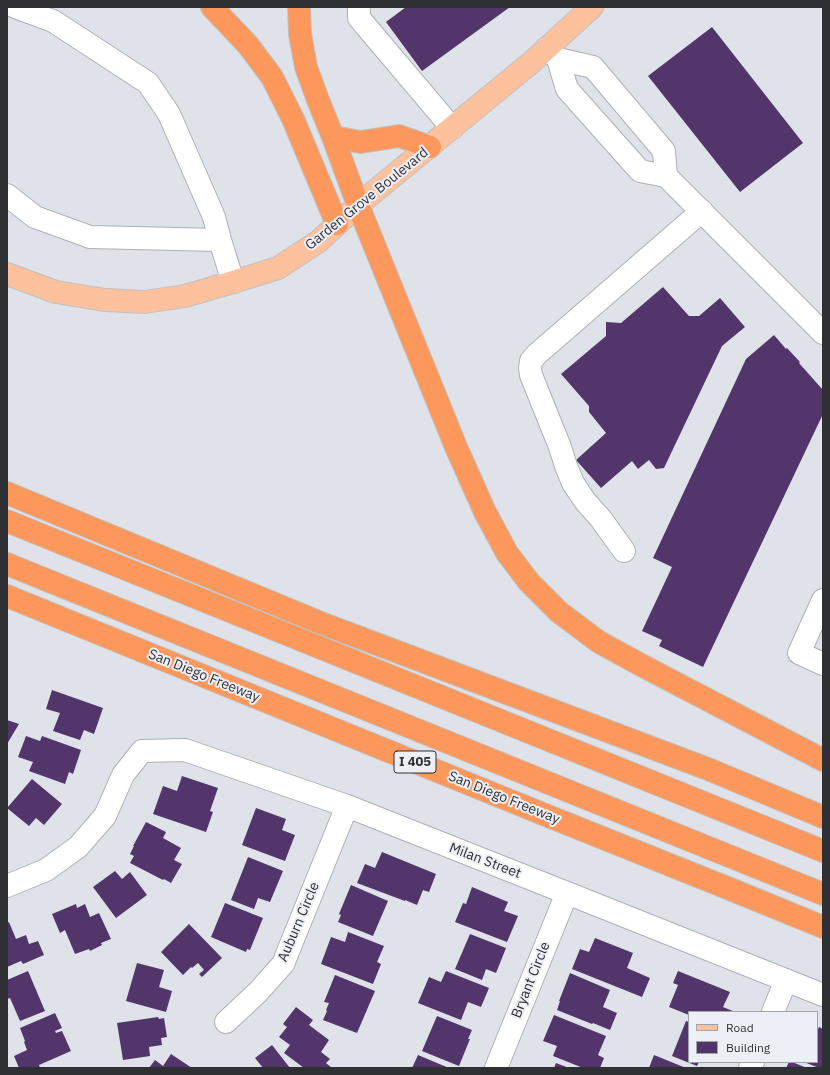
<!DOCTYPE html>
<html>
<head>
<meta charset="utf-8">
<style>
	body { margin:0 }
	#map { position:relative; width:830px; height:1075px; overflow:hidden; background:#e0e2ea; font-family:"IBM Plex Sans",sans-serif }
	canvas { display:block }
	.frame { position:absolute; inset:0; border:8px solid #2f3033; pointer-events:none }
	.legend { position:absolute; left:688px; top:1011px; width:130px; height:52px; box-sizing:border-box; background:#edeff7; border:1px solid #a1a3a9; margin:0; padding:5px 7px; list-style:none; font-size:12px; color:#2f3033 }
	.legend li { display:flex; align-items:center; gap:8px; height:20px }
	.legend b { width:20px; border:1px solid #a1a3a9 }
</style>
</head>
<body>
<div id="map">
<canvas width="830" height="1075"></canvas>
<div class="frame"></div>
<ul class="legend">
<li><b style="height:5px;background:#fdc19d"></b>Road</li>
<li><b style="height:11px;background:#52356b"></b>Building</li>
</ul>
</div>
<script>
const ctx = document.querySelector('canvas').getContext('2d');
ctx.lineJoin = 'round';
function fill(path, color) { ctx.fillStyle = color; ctx.fill(path, 'evenodd'); }
const poly = rows => new Path2D(rows.map(r => 'M' + r).join(''));
function stroke(path, color, width, dash) { ctx.strokeStyle = color; ctx.lineWidth = width; ctx.lineCap = dash ? 'butt' : 'round'; ctx.setLineDash(dash || []); ctx.stroke(path); }
function drawText(font, color, halo, rows, align = 'center') {
  ctx.font = font + ' "IBM Plex Sans",sans-serif'; ctx.lineWidth = 4; ctx.setLineDash([]); ctx.textBaseline = 'middle'; ctx.strokeStyle = halo; ctx.fillStyle = color; for (const [text, x, y, turn = 0] of rows) {
    ctx.save(); ctx.translate(x, y); ctx.rotate((+turn || 0) * Math.PI / 180); ctx.textAlign = isNaN(turn) ? turn : align; if (halo) ctx.strokeText(text, 0, 0); ctx.fillText(text, 0, 0); ctx.restore();
  }
}
const building = poly([
	[406,7,510,7,422,71,386,22],
	[712,27,803,143,740,192,648,76],
	[663,287,689,316,699,316,720,298,745,327,722,346,664,468,656,469,649,460,638,469,632,461,601,488,576,460,606,433,589,412,589,406,561,374,606,336,606,322,621,323],
	[774,335,786,349,787,348,800,362,799,363,823,390,823,414,703,667,659,646,662,640,642,631,672,567,653,558,746,359],
	[52,690,103,708,94,734,84,730,80,740,53,731,60,713,46,709],
	[7,720,19,724,7,744],
	[26,736,40,741,42,736,81,750,73,774,69,772,65,784,29,771,33,762,18,757],
	[182,776,218,788,210,811,213,812,206,832,153,814,163,786,177,791],
	[32,779,62,804,44,825,36,818,29,826,7,808],
	[256,808,286,819,282,830,295,835,285,861,242,845],
	[146,822,166,832,163,838,181,848,174,860,182,864,171,883,164,879,163,880,130,863,134,856,130,854,134,846,133,846],
	[382,852,436,874,429,892,423,890,417,905,405,900,405,901,357,883,365,864,375,868],
	[248,857,283,871,270,902,258,898,254,909,231,900],
	[115,871,122,879,130,872,147,895,116,918,93,887],
	[351,885,388,901,373,936,338,922,341,915,339,914],
	[472,887,508,902,504,911,518,916,507,942,455,922,463,903,466,904],
	[225,903,263,918,250,950,247,949,246,952,211,937],
	[76,904,77,908,85,904,90,917,99,913,111,939,101,943,102,945,90,951,89,949,75,954,65,930,60,933,52,914],
	[9,922,16,939,26,935,29,944,38,941,44,955,23,964,21,961,7,967,7,923],
	[189,924,222,958,202,977,199,974,204,970,198,963,192,968,191,967,183,975,161,952],
	[348,932,384,946,377,962,381,964,373,984,321,964,331,937,345,942],
	[470,934,506,948,496,973,486,969,482,980,455,969],
	[595,938,633,953,627,968,650,978,642,997,572,969,580,949,589,952],
	[137,963,164,970,159,987,172,991,166,1012,126,1001],
	[28,971,45,1011,20,1021,10,998,7,999,7,980],
	[446,971,489,988,481,1007,468,1002,461,1020,418,1003,429,977,441,982],
	[678,971,730,992,723,1007,735,1012,689,1012,689,1015,669,1007,678,985,673,983],
	[570,973,610,990,603,1007,617,1013,610,1030,593,1023,592,1024,557,1010,560,1001,559,1001],
	[335,975,375,991,357,1033,323,1020,327,1011,326,1010,329,1003,324,1002],
	[296,1007,313,1020,309,1025,329,1040,321,1052,330,1059,326,1063,332,1068,304,1068,284,1053,290,1045,279,1037,287,1027,283,1024],
	[55,1013,62,1028,55,1031,56,1033,62,1031,71,1051,39,1065,40,1068,19,1068,14,1056,27,1050,24,1042,25,1041,20,1028],
	[554,1015,606,1036,598,1055,604,1058,600,1068,583,1068,553,1056,557,1046,543,1041],
	[437,1016,472,1030,468,1039,470,1039,459,1066,422,1051],
	[158,1017,159,1019,164,1018,167,1037,161,1038,162,1045,149,1047,150,1056,123,1060,117,1023],
	[686,1021,689,1022,689,1062,699,1062,697,1066,672,1056],
	[819,1027,823,1029,823,1068,819,1068,804,1062,817,1062,817,1031],
	[272,1045,290,1068,263,1068,255,1058],
	[171,1054,192,1068,149,1068,155,1060,163,1066],
	[418,1055,449,1068,412,1068],
	[654,1055,686,1068,649,1068],
	[789,1062,792,1062,807,1068,786,1068],
	[556,1063,569,1068,554,1068]
]);
const minor = poly([
	[15,7,53,21,148,83,169,114,214,217,220,240],
	[359,7,359,18,452,128],
	[547,48,558,59,567,89,640,171,666,176,823,333],
	[558,59,593,67,664,151,666,176],
	[7,195,35,217,90,237,220,240,233,282],
	[624,551,601,519,585,501,573,483,566,466,560,447,531,375,530,368,531,361,537,354,702,211],
	[823,600,799,653,823,664],
	[7,886,46,870,78,847,105,816,123,775,142,751,185,750,347,806,567,893,823,995],
	[773,1012,786,980],
	[226,1022,258,992,283,964,347,806],
	[496,1068,567,893],
	[750,1068,753,1062]
]);
const major = poly([
	[7,274,56,292,105,300,145,302,185,296,233,282,278,268,319,241,358,205,533,61,592,7]
]);
const highway = poly([
	[212,7,248,45,272,77,293,119,337,224],
	[299,7,300,34,306,67,318,100,333,137,358,205,456,447,485,512,507,553,529,582,559,612,599,642,643,666,823,760],
	[333,137,361,142,399,136,430,147],
	[7,493,321,623,708,769,823,817],
	[7,521,823,851],
	[7,564,823,894],
	[7,596,543,814,735,891,823,927]
]);
const shields = [
	[415,762,42]
];
const shieldNames = [
	["I 405",415,762]
];
const streetNames = [
	["Garden Grove Boulevard",367,199,-39],
	["San Diego Freeway",204,676,22],
	["San Diego Freeway",504,798,22],
	["Milan Street",485,861,21],
	["Auburn Circle",299,922,-67],
	["Bryant Circle",531,980,-68]
];
fill(building, '#52356b');
stroke(minor, '#adb0b7', 24);
stroke(major, '#c1c1c2', 24);
stroke(highway, '#c1c1c2', 24);
stroke(minor, '#fff', 22);
stroke(major, '#fdc19d', 22);
stroke(highway, '#fc985c', 22);
for (const [x, y, w] of shields) { const box = new Path2D(); box.roundRect(x - w / 2, y - 11, w, 22, 3); ctx.fillStyle = '#edeff7'; ctx.fill(box); stroke(box, '#2f3033', 1); }
drawText('bold 13px', '#2f3033', null, shieldNames);
drawText('14px', '#2f3033', '#edeff7', streetNames);
</script>
</body>
</html>
